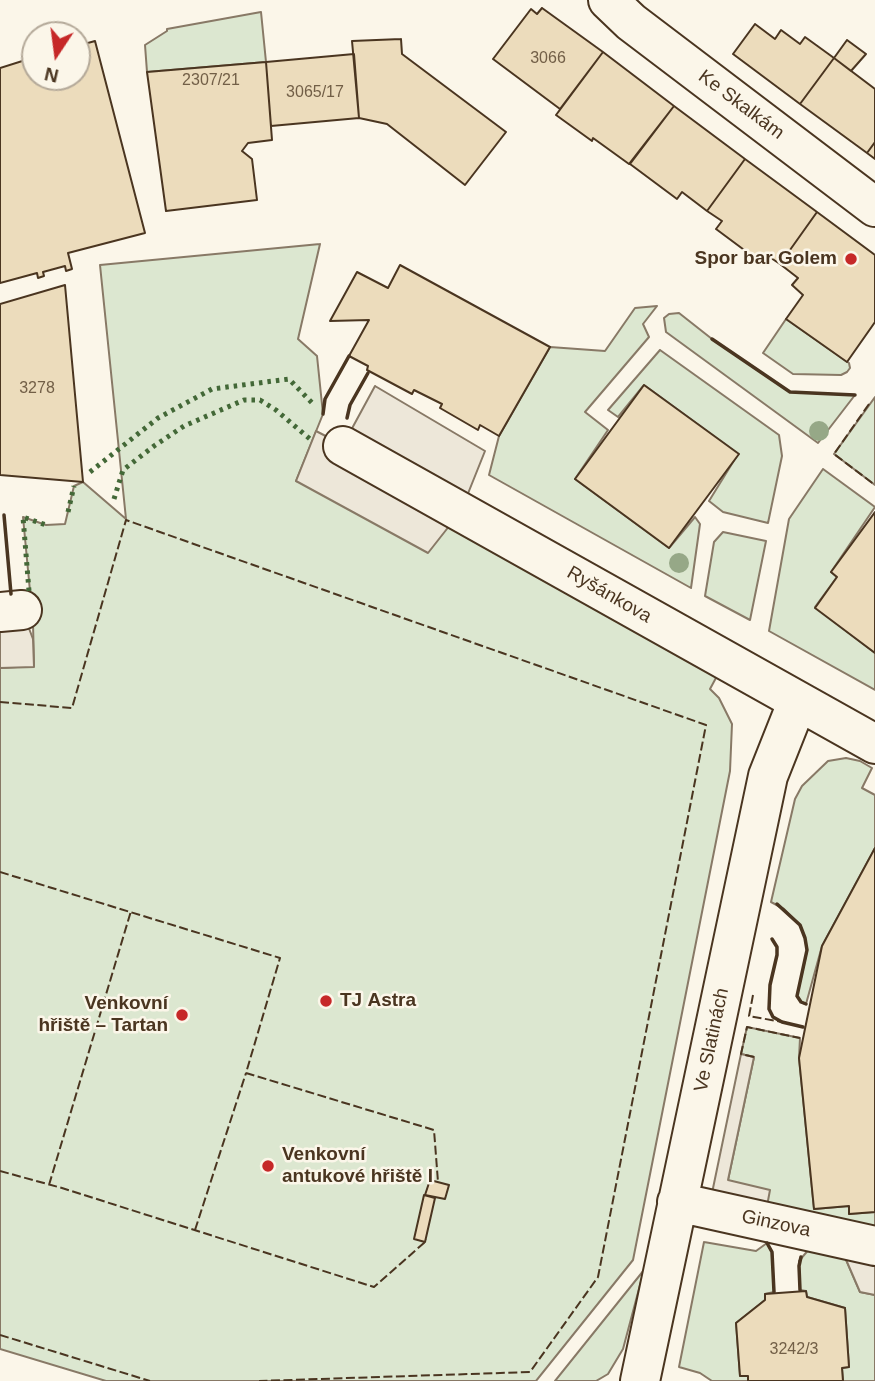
<!DOCTYPE html>
<html>
<head>
<meta charset="utf-8">
<style>
	body { margin:0 }
	#map { position:relative; width:875px; height:1381px; overflow:hidden; background:#fbf6e9; font-family:Arial,sans-serif }
	canvas { display:block }
	.north { position:absolute; left:21px; top:21px; width:70px; height:70px; box-sizing:border-box; background:#fbf6e9; border:2px solid #b4a999; border-radius:50%; rotate:193deg; font-size:19px; font-weight:700; line-height:28px; text-align:center; color:#4a3520 }
	.north::after { content:''; display:block; margin:auto; width:24px; height:32px; background:#c62828; clip-path:polygon(50% 0,100% 100%,50% 72%,0 100%) }
</style>
</head>
<body>
<div id="map">
<canvas width="875" height="1381"></canvas>
<div class="north">N</div>
</div>
<script>
const ctx = document.querySelector('canvas').getContext('2d');
ctx.lineJoin = 'round';
function fill(path, color) { ctx.fillStyle = color; ctx.fill(path, 'evenodd'); }
const poly = rows => new Path2D(rows.map(r => 'M' + r).join(''));
function stroke(path, color, width, dash) { ctx.strokeStyle = color; ctx.lineWidth = width; ctx.lineCap = dash ? 'butt' : 'round'; ctx.setLineDash(dash || []); ctx.stroke(path); }
function drawText(font, color, halo, rows, align = 'center') {
  ctx.font = font + ' Arial,sans-serif'; ctx.lineWidth = 5; ctx.setLineDash([]); ctx.textBaseline = 'middle'; ctx.strokeStyle = halo; ctx.fillStyle = color; for (const [text, x, y, turn = 0] of rows) {
    ctx.save(); ctx.translate(x, y); ctx.rotate((+turn || 0) * Math.PI / 180); ctx.textAlign = isNaN(turn) ? turn : align; if (halo) ctx.strokeText(text, 0, 0); ctx.fillText(text, 0, 0); ctx.restore();
  }
}
const green = poly([
	[261,12,266,62,147,72,145,45,167,31,167,29,261,12],
	[320,244,298,339,317,356,323,414,296,481,451,525,717,676,710,689,719,698,732,724,730,771,633,1260,536,1381,106,1381,0,1349,0,668,34,666,33,623,23,517,46,525,65,524,74,486,83,482,126,519,100,265,320,244],
	[657,306,643,324,649,337,585,412,608,430,575,479,669,548,695,517,700,524,691,588,489,475,499,436,550,347,605,351,635,308,657,306],
	[679,313,712,339,790,392,855,395,818,443,666,332,664,318,669,314,679,313],
	[786,319,849,363,850,368,847,372,841,375,793,374,763,353,786,319],
	[660,350,779,435,782,456,768,523,723,512,709,501,738,454,644,385,618,417,608,410,660,350],
	[875,397,875,485,834,454,875,397],
	[823,469,875,507,831,572,837,577,815,607,875,653,875,690,769,631,789,519,823,469],
	[723,532,766,541,750,620,705,596,714,542,723,532],
	[846,758,860,761,872,768,862,788,875,795,875,848,822,946,806,1004,801,1002,797,996,807,951,805,938,800,925,784,909,771,902,795,799,802,786,828,761,846,758],
	[747,1027,800,1038,799,1058,814,1209,849,1206,849,1214,875,1212,875,1231,767,1206,728,1180,754,1057,741,1054,747,1027],
	[704,1242,756,1251,767,1243,772,1252,774,1292,765,1294,765,1300,736,1323,740,1376,748,1376,748,1381,712,1381,700,1373,679,1367,704,1242],
	[810,1248,844,1255,860,1292,875,1295,875,1381,843,1381,842,1368,849,1367,845,1308,807,1297,806,1291,800,1290,799,1261,810,1248],
	[644,1270,623,1349,608,1374,596,1381,555,1381,644,1270]
]);
const parking = poly([
	[375,386,485,451,461,511,428,553,296,481,316,431,343,445,375,386],
	[22,610,33,639,34,667,0,668,0,612,22,610],
	[741,1054,754,1057,728,1180,770,1190,767,1206,712,1193,741,1054],
	[844,1255,875,1262,875,1295,860,1292,844,1255]
]);
const building = poly([
	[542,8,603,52,560,109,493,59,531,9,537,14,542,8],
	[755,24,775,39,781,30,800,44,805,37,834,58,800,104,733,54,755,24],
	[401,39,402,54,506,132,465,185,387,124,359,118,352,41,401,39],
	[847,40,866,54,851,71,834,58,847,40],
	[95,41,145,233,68,253,72,269,66,271,65,266,43,272,44,276,38,278,37,273,0,283,0,68,35,57,35,77,77,77,77,46,95,41],
	[603,52,674,106,629,164,593,138,592,141,556,115,603,52],
	[354,54,359,118,271,126,266,62,354,54],
	[834,58,875,89,875,142,867,153,800,104,834,58],
	[266,62,272,140,248,143,242,151,252,159,257,200,166,211,147,72,266,62],
	[674,106,745,159,707,211,682,192,677,199,630,164,674,106],
	[875,142,875,159,867,153,875,142],
	[745,159,817,212,780,264,765,254,759,261,716,229,722,221,707,211,745,159],
	[817,212,875,255,875,322,847,362,786,319,803,295,792,285,798,278,780,264,817,212],
	[400,265,550,347,499,436,480,425,478,430,440,408,442,404,414,390,412,394,367,370,368,366,349,356,369,320,330,321,357,272,388,288,400,265],
	[65,285,83,482,0,475,0,304,65,285],
	[644,385,739,454,669,548,575,479,644,385],
	[875,512,875,653,815,608,837,577,831,572,875,512],
	[875,848,875,1212,849,1214,849,1206,814,1209,799,1058,822,946,875,848],
	[430,1180,449,1185,445,1199,425,1195,430,1180],
	[424,1195,435,1198,425,1242,414,1239,424,1195],
	[806,1291,807,1297,845,1308,849,1367,842,1368,843,1381,748,1381,748,1376,740,1376,736,1323,765,1300,765,1294,806,1291]
]);
const minor = poly([
	[608,0,631,22,875,207],
	[343,446,875,744],
	[0,612,22,610],
	[677,1202,875,1246],
	[640,1381,768,776,797,703]
]);
const hedge = poly([
	[90,472,158,418,212,389,289,379,314,405],
	[114,499,123,470,154,446,184,426,244,400,260,400,276,410,310,439],
	[68,512,74,486],
	[29,591,23,517,46,525]
]);
const fence = poly([
	[869,404,834,454,875,485],
	[0,702,72,708,126,520,706,725,598,1277,530,1372,259,1381],
	[0,872,280,958,246,1073,434,1130,438,1182],
	[753,995,749,1016,782,1022],
	[754,1057,741,1054,747,1027,800,1038],
	[0,1171,62,1188,374,1287,425,1242,426,1239],
	[49,1185,131,911],
	[195,1230,246,1073],
	[0,1335,150,1381]
]);
const wall = poly([
	[712,339,790,392,855,395],
	[323,414,325,399,349,356],
	[347,418,350,405,368,373],
	[4,515,11,594],
	[777,904,800,925,805,938,807,950,797,996,801,1002,806,1004],
	[772,939,777,947,777,955,770,985,769,1009,773,1017,782,1022,803,1027],
	[767,1243,772,1252,774,1292],
	[800,1290,799,1266,801,1257]
]);
const trees = [
	[819,431],
	[679,563]
];
const markers = [
	[851,259,7,"#c62828"],
	[326,1001,7,"#c62828"],
	[182,1015,7,"#c62828"],
	[268,1166,7,"#c62828"]
];
const numberNames = [
	["3066",548,59],
	["2307/21",211,81],
	["3065/17",315,93],
	["3278",37,389],
	["3242/3",794,1350]
];
const streetNames = [
	["Ke Skalkám",741,105,37],
	["Ryšánkova",609,595,30],
	["Ve Slatinách",712,1040,-78],
	["Ginzova",776,1224,12]
];
const poiNames = [
	["Spor bar Golem",837,259],
	["TJ Astra",340,1001,"left"],
	["Venkovní",168,1004],
	["hřiště – Tartan",168,1026],
	["Venkovní",282,1155,"left"],
	["antukové hřiště I",282,1177,"left"]
];
fill(green, '#dce7d0');
stroke(green, '#887966', 2);
fill(parking, '#ede7d9');
stroke(parking, '#887966', 2);
fill(building, '#ecdcbc');
stroke(building, '#4a3520', 2);
stroke(minor, '#4a3520', 42);
stroke(minor, '#fbf6e9', 38);
stroke(hedge, '#436837', 5, [3.5, 5]);
stroke(fence, '#4a3520', 2, [9, 3.5]);
stroke(wall, '#4a3520', 3.5);
ctx.fillStyle = '#96a887';
for (const [x, y] of trees) { ctx.beginPath(); ctx.arc(x, y, 10, 0, 2 * Math.PI); ctx.fill(); }
for (const [x, y, r, color] of markers) { const dot = new Path2D(); dot.arc(x, y, r, 0, 2 * Math.PI); ctx.fillStyle = color; ctx.fill(dot); stroke(dot, '#fbf6e9', 2.5); }
drawText('16px', '#725f47', null, numberNames);
drawText('19px', '#4a3520', '#fbf6e9', streetNames);
drawText('bold 19px', '#4a3520', '#fbf6e9', poiNames, 'right');
</script>
</body>
</html>
